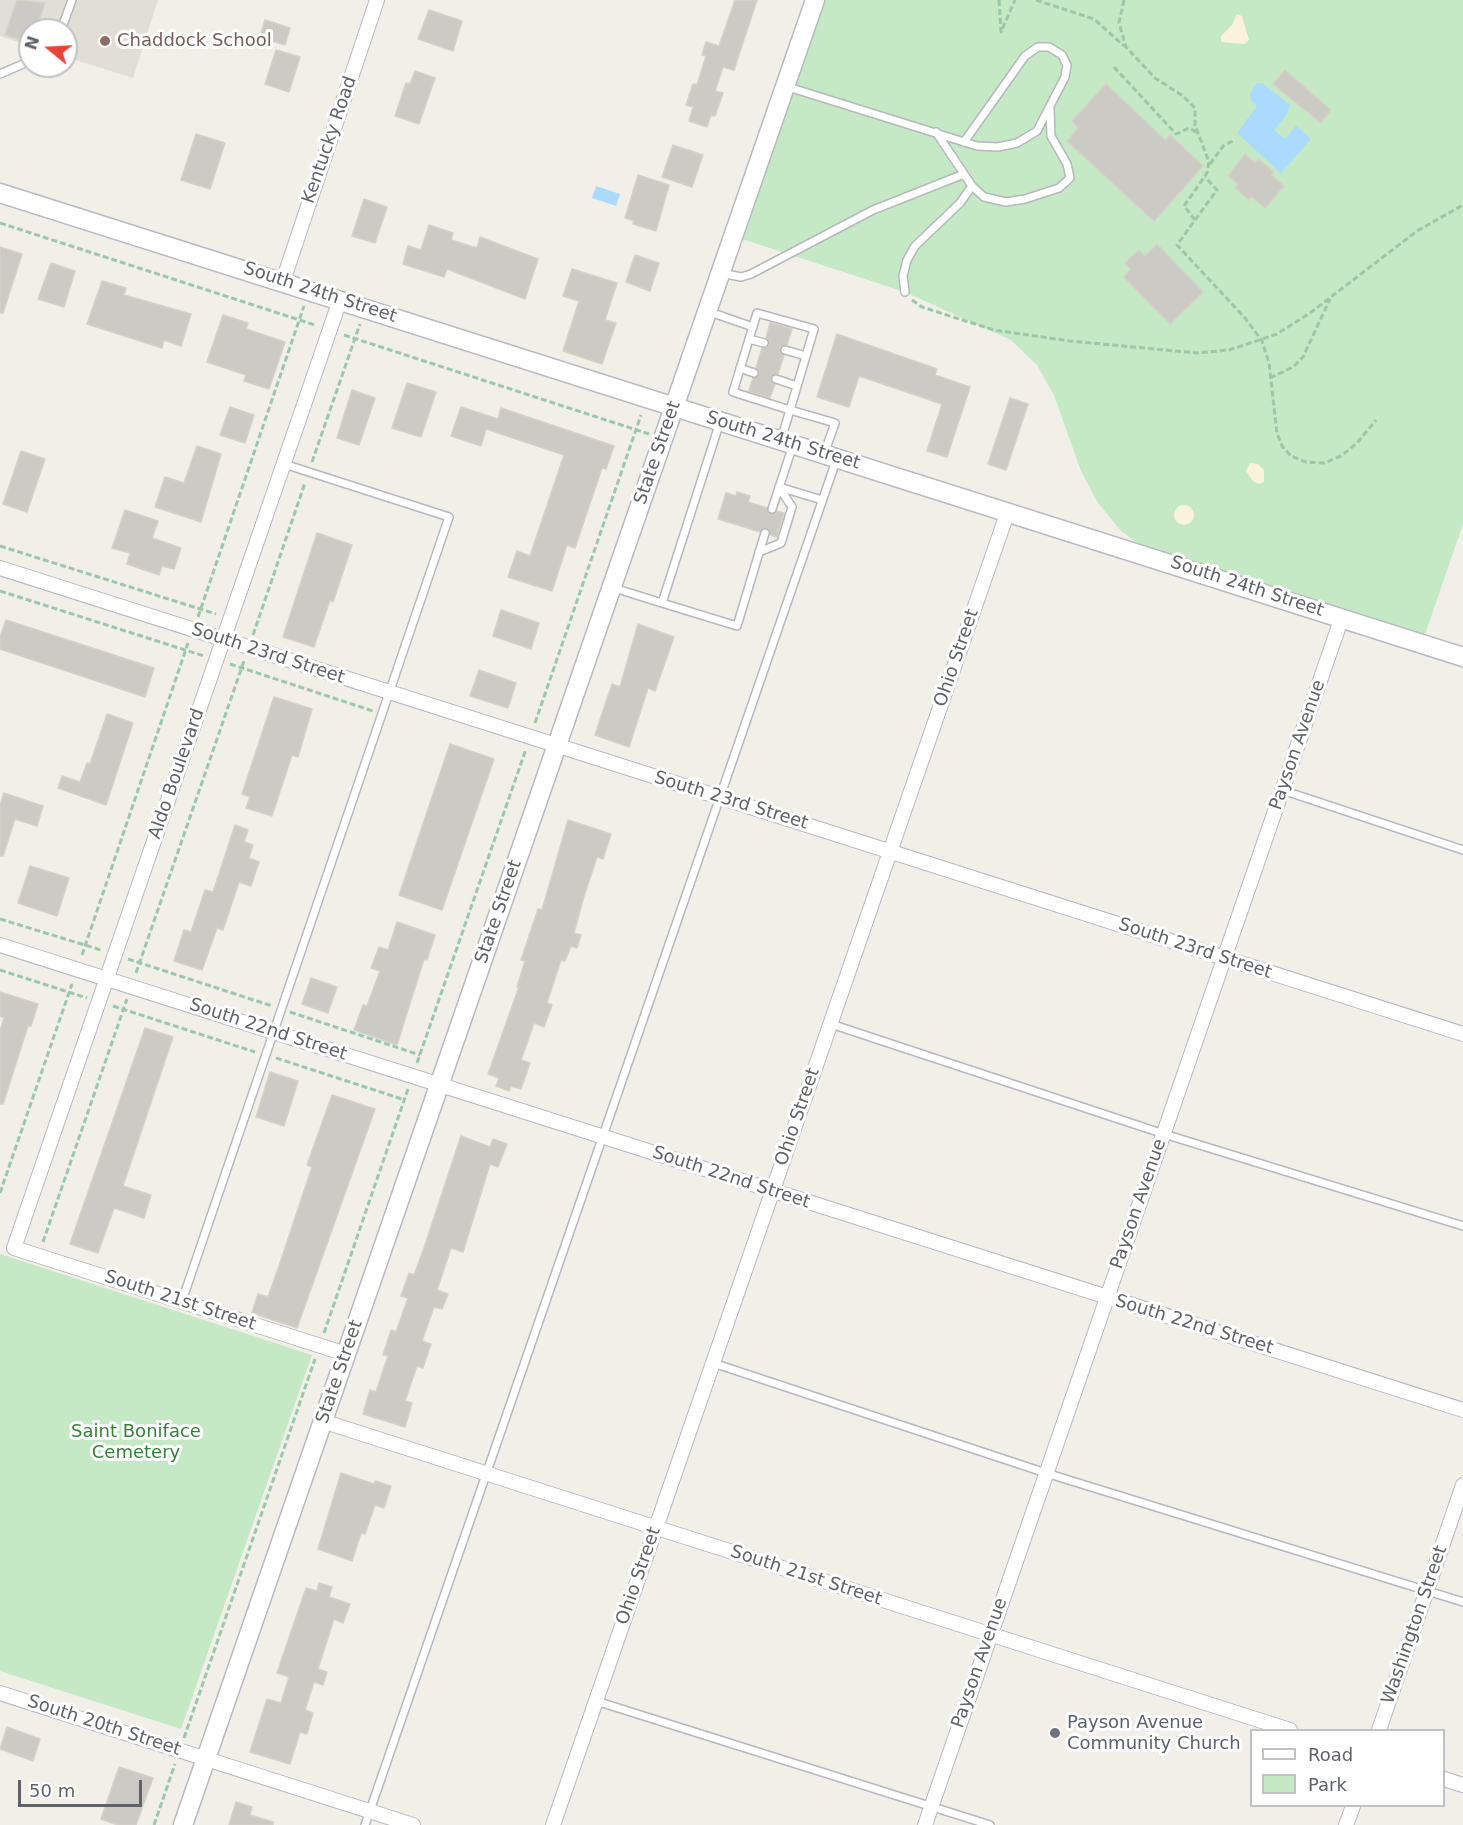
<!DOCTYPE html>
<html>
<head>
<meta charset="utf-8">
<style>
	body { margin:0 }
	#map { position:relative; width:1463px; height:1825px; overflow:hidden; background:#f1efe8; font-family:"DejaVu Sans",sans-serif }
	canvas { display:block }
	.legend { position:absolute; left:1250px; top:1729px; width:195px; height:78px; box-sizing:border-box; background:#fff; border:2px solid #bfc1c3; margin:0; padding:8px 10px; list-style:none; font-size:18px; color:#5f6368 }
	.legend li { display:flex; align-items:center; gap:12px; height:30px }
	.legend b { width:30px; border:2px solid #bfc1c3 }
	.north { position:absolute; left:18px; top:18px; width:60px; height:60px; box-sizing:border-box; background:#fff; border:2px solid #bfc1c3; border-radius:50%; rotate:288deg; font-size:16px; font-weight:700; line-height:24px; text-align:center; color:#5f6368 }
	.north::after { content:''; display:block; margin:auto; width:21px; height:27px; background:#ea4335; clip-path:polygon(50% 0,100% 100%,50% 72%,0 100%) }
	.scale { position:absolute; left:18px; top:1780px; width:124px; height:27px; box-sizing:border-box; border:3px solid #5f6368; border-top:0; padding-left:8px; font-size:18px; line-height:21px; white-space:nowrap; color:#5f6368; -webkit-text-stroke:4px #fff; paint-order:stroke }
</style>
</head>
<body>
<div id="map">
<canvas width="1463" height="1825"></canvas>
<ul class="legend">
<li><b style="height:8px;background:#fff"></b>Road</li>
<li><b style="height:16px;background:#c5e8c5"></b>Park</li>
</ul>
<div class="north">N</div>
<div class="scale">50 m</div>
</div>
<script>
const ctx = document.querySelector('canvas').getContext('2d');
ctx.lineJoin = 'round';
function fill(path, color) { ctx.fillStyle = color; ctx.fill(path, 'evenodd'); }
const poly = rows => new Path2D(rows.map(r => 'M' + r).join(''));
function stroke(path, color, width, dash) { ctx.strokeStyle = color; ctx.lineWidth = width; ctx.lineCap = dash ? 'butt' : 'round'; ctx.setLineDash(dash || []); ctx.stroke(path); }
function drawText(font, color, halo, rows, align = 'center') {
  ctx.font = font + ' "DejaVu Sans",sans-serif'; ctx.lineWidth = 6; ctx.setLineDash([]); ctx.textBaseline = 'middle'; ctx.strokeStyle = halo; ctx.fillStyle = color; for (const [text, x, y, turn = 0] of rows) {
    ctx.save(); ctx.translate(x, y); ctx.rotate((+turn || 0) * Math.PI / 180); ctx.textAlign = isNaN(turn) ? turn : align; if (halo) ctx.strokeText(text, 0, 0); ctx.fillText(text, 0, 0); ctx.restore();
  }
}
const education = poly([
	[0,0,158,0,133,78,66,57,66,30,30,30,30,46,0,36]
]);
const green = poly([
	[815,0,1463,0,1463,524,1422,643,1162,560,1121,531,1098,503,1081,471,1054,395,1037,365,1011,340,905,292,733,236],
	[0,1254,312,1355,181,1729,0,1671]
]);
const sand = poly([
	[1237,14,1242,16,1249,40,1244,44,1221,42,1221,36,1232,25],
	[1250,463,1258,464,1264,470,1264,482,1258,484,1253,481,1246,471],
	'1174 515a10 10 0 1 1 20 0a10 10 0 1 1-20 0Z'
]);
const water = poly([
	[1262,83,1290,105,1287,114,1274,130,1285,139,1296,126,1311,139,1281,173,1237,133,1257,106,1251,100,1250,94,1256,84],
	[596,186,620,194,616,206,592,198]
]);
const building = poly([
	[17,0,45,3,36,30,30,30,30,43,5,35,17,0],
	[735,0,757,0,734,70,723,67,715,91,723,93,715,116,711,115,707,127,689,121,693,107,686,105,693,84,697,85,706,56,702,55,706,42,719,46,735,0],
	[429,10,462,21,453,51,418,39,429,10],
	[265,20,290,28,285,45,260,37,265,20],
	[276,50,300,57,289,92,265,84,276,50],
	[1285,70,1331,110,1321,123,1273,84,1285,70],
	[415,71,435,78,419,124,395,116,406,83,410,84,415,71],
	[1106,84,1165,140,1170,135,1203,166,1154,221,1067,141,1078,128,1072,121,1106,84],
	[196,134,225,143,210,189,181,180,196,134],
	[673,145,703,155,692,187,662,177,673,145],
	[1245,154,1255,163,1258,159,1274,172,1271,175,1284,186,1265,208,1251,196,1249,200,1235,188,1238,184,1228,176,1245,154],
	[638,175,669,185,656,231,633,224,634,221,625,218,638,175],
	[364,199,387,207,375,243,352,236,364,199],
	[429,225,453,233,451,240,477,248,480,237,538,259,525,299,447,269,444,277,403,264,408,246,421,250,429,225],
	[1157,244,1203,292,1170,324,1124,277,1131,269,1125,263,1139,250,1145,256,1157,244],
	[0,247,22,254,3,313,0,313,0,247],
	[635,255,659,263,650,291,626,282,635,255],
	[51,263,75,271,64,307,38,299,51,263],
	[572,269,617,283,605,320,616,323,602,364,563,351,579,301,563,296,572,269],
	[102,281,126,288,124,295,191,314,181,346,164,340,162,348,87,324,102,281],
	[223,315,248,323,246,329,285,342,269,389,244,381,246,375,207,362,223,315],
	[770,323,792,329,787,345,780,348,784,355,778,374,771,378,775,384,770,398,749,391,753,378,759,374,756,368,762,348,769,345,766,338,770,323],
	[837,334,937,369,935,375,970,387,947,457,927,451,942,404,859,376,849,407,817,397,837,334],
	[407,383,436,392,421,437,392,428,407,383],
	[352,390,375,398,359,445,337,438,352,390],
	[1010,398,1028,404,1006,470,988,464,1010,398],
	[230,407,254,415,245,443,220,435,230,407],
	[461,407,498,419,501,408,614,446,606,469,602,468,575,548,567,545,552,591,508,577,517,551,530,556,564,455,486,429,481,446,451,436,461,407],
	[197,446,221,454,201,522,155,507,165,477,184,483,197,446],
	[21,451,45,459,27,512,3,504,21,451],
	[737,492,750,496,748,502,767,508,770,514,777,511,784,513,777,537,770,535,767,528,760,532,718,519,726,493,736,496,737,492],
	[125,510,158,521,152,538,181,548,174,569,162,566,159,575,127,564,130,553,112,548,125,510],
	[317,533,352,545,333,602,330,600,314,647,283,637,317,533],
	[501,610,539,623,531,649,493,636,501,610],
	[6,620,154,668,145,697,0,649,0,637,6,620],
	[638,624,674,637,655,691,648,688,629,747,595,735,612,684,620,687,638,624],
	[479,670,516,683,508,708,470,696,479,670],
	[274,697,312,709,298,757,292,755,272,816,246,808,250,797,242,794,274,697],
	[107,714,133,723,106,805,58,788,62,776,80,782,87,763,90,764,107,714],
	[450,744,494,759,442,910,399,895,450,744],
	[4,793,43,806,37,826,15,819,3,856,0,856,0,805,4,793],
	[568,820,611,834,603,859,597,857,584,896,574,933,581,935,577,948,571,946,565,961,561,960,547,1003,552,1005,544,1027,534,1023,521,1060,530,1063,521,1089,511,1086,509,1091,496,1086,499,1078,488,1074,519,987,517,987,525,961,521,960,538,909,542,910,568,820],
	[235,825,248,830,244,842,253,845,249,858,259,862,251,886,239,882,223,930,217,928,202,970,174,961,184,930,191,932,205,890,213,892,235,825],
	[30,866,69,878,57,916,18,903,30,866],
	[397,922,435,935,427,960,424,959,397,1045,354,1030,363,1005,367,1006,380,971,371,968,379,947,388,950,397,922],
	[311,978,337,987,328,1013,302,1004,311,978],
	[0,992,38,1004,31,1026,28,1026,3,1104,0,1104,0,1031,4,1018,0,1016,0,992],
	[145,1028,173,1037,123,1186,151,1195,144,1218,114,1208,98,1253,70,1244,145,1028],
	[270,1072,298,1081,284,1126,256,1117,270,1072],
	[332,1095,375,1109,297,1328,252,1313,258,1294,268,1297,280,1263,312,1167,307,1165,332,1095],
	[461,1136,490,1147,493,1139,507,1144,498,1167,490,1164,463,1252,451,1248,437,1290,448,1294,442,1309,434,1307,422,1341,431,1344,423,1368,417,1366,405,1401,412,1403,405,1427,363,1414,370,1390,376,1392,388,1356,383,1355,391,1330,396,1332,408,1298,401,1296,409,1273,414,1275,424,1248,461,1136],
	[341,1473,374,1484,375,1481,391,1486,384,1508,375,1505,365,1534,361,1533,352,1561,318,1549,341,1473],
	[319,1583,332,1587,329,1597,350,1604,343,1623,334,1619,318,1669,327,1672,323,1685,314,1682,305,1710,313,1713,307,1734,300,1732,290,1764,250,1752,267,1699,281,1703,289,1677,277,1673,306,1588,317,1591,319,1583],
	[7,1727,40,1739,33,1761,0,1749,7,1727],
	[119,1767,153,1778,136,1825,118,1825,101,1819,119,1767],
	[236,1802,252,1807,250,1815,273,1822,273,1825,229,1825,236,1802]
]);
const path = poly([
	[999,0,1001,32,1015,0],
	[1036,0,1094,19,1124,46],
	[1124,0,1119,23,1126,47,1155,78,1183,96,1195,108,1195,125,1209,162,1207,173,1184,206,1195,220,1177,245,1245,318,1262,341,1269,363,1277,433,1282,446,1291,456,1306,462,1324,463,1341,456,1357,443,1376,420],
	[1114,67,1176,134,1189,128,1198,133],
	[1210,164,1224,145,1235,140],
	[1195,220,1217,190,1205,177],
	[0,223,315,325],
	[912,300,922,307,994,330,1070,341,1197,353,1229,350,1277,334,1310,313,1417,231,1463,205],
	[344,335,649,434],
	[1270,378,1293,367,1303,357,1330,299],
	[312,462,360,324],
	[0,546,216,614],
	[0,591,204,656],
	[198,617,304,306],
	[253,635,305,483],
	[230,664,373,711],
	[535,723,641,415],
	[0,919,101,950],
	[82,955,188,643],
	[128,959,272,1006],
	[0,970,87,998],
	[136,973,244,661],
	[113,1006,255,1052],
	[290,1012,420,1055],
	[276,1058,405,1100],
	[417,1063,526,749],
	[0,1193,72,984],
	[43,1242,127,999],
	[324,1333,408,1089],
	[184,1738,315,1359],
	[154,1825,175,1764]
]);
const lane = poly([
	[61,30,72,0],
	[0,74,30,61],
	[785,86,977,146,998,147,1017,143,1037,131,1065,77,1067,65,1062,55,1049,47,1038,47,1025,56,964,142],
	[936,132,972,186,984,197,1006,202,1025,199,1059,188,1070,178,1067,164,1051,136,1050,110],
	[721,273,741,277,751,274,873,210,964,174],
	[905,292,903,276,907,260,915,246,960,203,972,186],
	[707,311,753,327],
	[757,313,814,329,790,410,733,392,757,313],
	[749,339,764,343],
	[785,350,806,356],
	[740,368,754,373],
	[776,379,797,386],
	[781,440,790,410,835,423,824,454],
	[779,487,822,500],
	[772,509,793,445],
	[759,552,781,543,792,507,779,487],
	[614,588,662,603,720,422],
	[662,603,737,626,765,533],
	[1282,790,1463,850],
	[831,1024,1164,1134,1463,1226],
	[182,1301,449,517,284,464],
	[713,1363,1046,1473,1463,1602],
	[596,1701,990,1825],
	[365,1825,836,461]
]);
const street = poly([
	[283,281,377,0],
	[340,300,14,1248,346,1354],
	[0,568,1463,1034],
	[0,945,1463,1410],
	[322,1421,1290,1730],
	[0,1693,413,1825],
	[1379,1730,1463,1485],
	[1444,1779,1463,1785],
	[553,1825,1008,511],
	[925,1825,1342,617],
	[1346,1825,1353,1806]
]);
const secondary = poly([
	[0,193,1463,657],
	[183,1825,815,0]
]);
const markers = [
	[105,41,6,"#8d6e63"],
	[1055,1733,6,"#6b7280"]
];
const educationNames = [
	["Chaddock School",117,41]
];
const streetNames = [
	["Kentucky Road",330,140,-71],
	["South 24th Street",320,293,18],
	["South 24th Street",783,441,17],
	["State Street",658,453,-71],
	["South 24th Street",1247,587,18],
	["South 23rd Street",268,654,18],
	["Ohio Street",957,658,-71],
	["Payson Avenue",1298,745,-71],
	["Aldo Boulevard",177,774,-71],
	["South 23rd Street",731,801,17],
	["State Street",499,912,-71],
	["South 23rd Street",1195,949,18],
	["South 22nd Street",268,1030,18],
	["Ohio Street",798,1117,-71],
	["South 22nd Street",731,1178,18],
	["Payson Avenue",1139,1204,-71],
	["South 21st Street",180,1301,18],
	["South 22nd Street",1194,1325,17],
	["State Street",340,1372,-71],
	["Ohio Street",639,1576,-71],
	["South 21st Street",806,1576,18],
	["Washington Street",1415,1625,-71],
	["Payson Avenue",980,1663,-71],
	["South 20th Street",104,1726,18]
];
const parkNames = [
	["Saint Boniface",136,1432],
	["Cemetery",136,1453]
];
const worshipNames = [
	["Payson Avenue",1067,1723],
	["Community Church",1067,1744]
];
fill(education, '#e1ded6');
fill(green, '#c5e8c5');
fill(sand, '#fbf3d9');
fill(water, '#aadaff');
fill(building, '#cccac5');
stroke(building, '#d6d1c6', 1.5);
stroke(lane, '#b5b8bc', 10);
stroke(street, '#b5b8bc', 16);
stroke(secondary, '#b6babf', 21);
stroke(path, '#9cc7a9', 3, [6, 3]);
stroke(lane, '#fff', 7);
stroke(street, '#fff', 14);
stroke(secondary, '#fff', 18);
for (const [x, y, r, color] of markers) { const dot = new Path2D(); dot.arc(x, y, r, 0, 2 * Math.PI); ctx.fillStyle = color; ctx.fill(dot); stroke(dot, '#fff', 2); }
drawText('18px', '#785e54', '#fff', educationNames, 'left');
drawText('18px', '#5f6368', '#fff', streetNames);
drawText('18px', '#348238', '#fff', parkNames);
drawText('18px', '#5b616d', '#fff', worshipNames, 'left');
</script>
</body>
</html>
